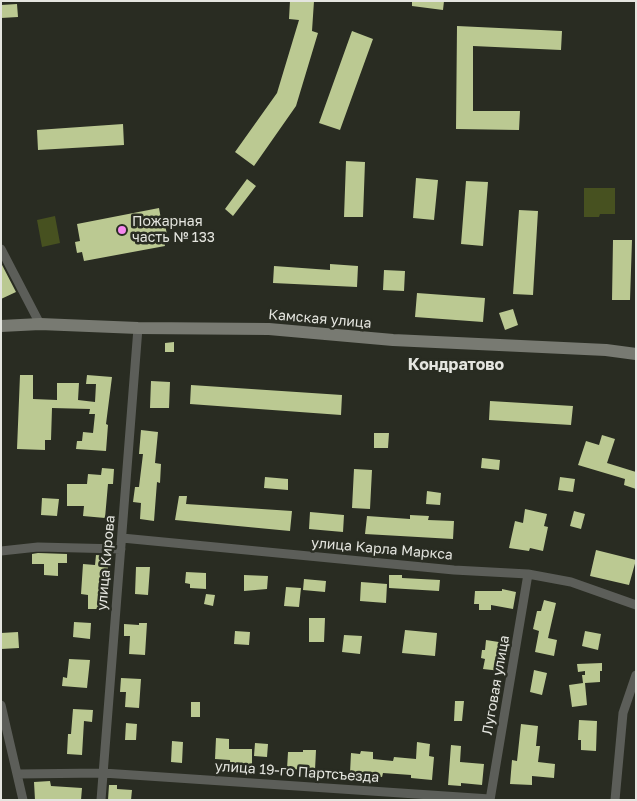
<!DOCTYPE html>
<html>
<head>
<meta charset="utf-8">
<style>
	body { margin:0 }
	#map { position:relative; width:637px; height:801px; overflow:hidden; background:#292c22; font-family:"Golos Text",sans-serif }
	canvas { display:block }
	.frame { position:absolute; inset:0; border:2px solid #e4e5df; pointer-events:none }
</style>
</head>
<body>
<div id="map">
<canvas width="637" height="801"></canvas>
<div class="frame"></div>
</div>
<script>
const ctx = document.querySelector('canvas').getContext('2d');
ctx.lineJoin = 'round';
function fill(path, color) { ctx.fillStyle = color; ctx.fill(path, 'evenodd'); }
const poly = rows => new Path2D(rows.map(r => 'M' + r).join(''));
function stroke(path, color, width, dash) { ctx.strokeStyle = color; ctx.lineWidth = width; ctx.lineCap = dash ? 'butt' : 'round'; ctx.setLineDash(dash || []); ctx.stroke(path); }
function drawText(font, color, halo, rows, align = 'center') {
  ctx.font = font + ' "Golos Text",sans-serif'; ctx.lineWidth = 5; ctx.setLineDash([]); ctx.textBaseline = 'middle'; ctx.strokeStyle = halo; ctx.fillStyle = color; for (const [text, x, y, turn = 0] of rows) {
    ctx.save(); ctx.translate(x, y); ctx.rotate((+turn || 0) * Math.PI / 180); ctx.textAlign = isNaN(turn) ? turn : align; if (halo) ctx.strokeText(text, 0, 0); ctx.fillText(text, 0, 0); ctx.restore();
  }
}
const green = poly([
	[584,188,615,188,615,214,600,214,599,217,584,217],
	[55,216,60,243,42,247,37,220]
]);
const building = poly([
	[290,1,314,1,312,31,318,33,296,106,254,166,235,152,277,93,299,20,289,19],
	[412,1,444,1,443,10,412,6],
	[17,4,18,17,1,18,1,5],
	[457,26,562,31,561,50,473,46,473,111,520,111,519,130,456,129],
	[352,31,373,39,340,130,319,123],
	[123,124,124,145,38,150,37,130],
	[346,161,365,162,363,217,344,217],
	[416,178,438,180,434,220,413,218],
	[247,179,256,186,233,216,225,209],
	[466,181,488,182,483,246,461,244],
	[159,208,162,225,165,224,167,235,163,236,165,246,84,261,82,252,77,253,75,242,80,241,77,224],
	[519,210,538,211,533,295,513,294],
	[613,240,632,240,630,300,612,300],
	[1,263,16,292,1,299],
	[330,264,358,266,357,287,273,283,274,266,330,270],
	[384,270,405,271,404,291,383,290],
	[417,293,485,298,483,322,415,317],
	[513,309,518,325,505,330,499,313],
	[174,342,174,352,165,352,165,343],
	[20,375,33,375,33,399,57,400,57,383,79,383,78,400,95,402,96,384,86,384,87,375,112,377,106,424,108,425,106,451,76,449,77,441,82,441,83,432,93,433,95,414,89,414,90,409,52,408,51,440,45,440,45,450,17,449],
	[151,381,170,382,169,408,150,408],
	[191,385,342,395,341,415,190,404],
	[490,401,573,406,571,425,489,420],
	[141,430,158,432,155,463,161,464,160,483,157,482,154,521,140,519,141,503,133,502,135,487,139,487,143,454,139,454],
	[374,433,389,433,388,448,374,448],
	[602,435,615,439,607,463,636,472,636,489,624,485,625,479,578,465,586,441,599,445],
	[482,458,500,460,499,470,481,468],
	[102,468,114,469,113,484,108,484,105,518,83,516,84,506,67,506,67,484,87,484,88,474,101,475],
	[354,469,372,470,370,509,352,508],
	[265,477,288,479,288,490,264,488],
	[560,477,575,479,573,492,558,490],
	[427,491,441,493,440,505,426,504],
	[179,496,187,496,186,504,292,511,290,531,175,520],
	[42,498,59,499,57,516,41,515],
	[525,509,547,514,544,526,548,527,543,551,530,548,529,551,509,548,515,521,523,523],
	[574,511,585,514,581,529,570,526],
	[310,512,344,515,343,532,309,529],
	[410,515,429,516,428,520,454,521,453,539,365,534,367,516,410,519],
	[596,550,636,560,629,585,590,576],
	[38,553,67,554,67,563,58,563,58,576,44,575,44,564,32,564,32,554],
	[96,555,109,556,106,590,104,589,103,609,88,609,88,595,81,594,83,564,95,565],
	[136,567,150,567,148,595,135,594],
	[186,572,206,573,206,589,190,588,190,584,185,583],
	[244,575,268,576,267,589,244,591],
	[389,575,402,575,402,578,440,580,439,591,389,588],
	[304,579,326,581,325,592,303,590],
	[361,582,387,584,386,603,360,601],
	[286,587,301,588,299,607,284,606],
	[502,589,516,592,513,609,491,605,491,610,479,610,479,604,474,604,475,591,502,591],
	[206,594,215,595,213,606,204,604],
	[544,600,556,603,548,638,557,640,554,656,535,652,539,631,533,629,537,611,541,611],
	[309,618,325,618,324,642,309,642],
	[74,622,91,623,90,639,73,637],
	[139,623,147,623,145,655,129,654,130,636,124,636,124,624,139,625],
	[405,630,437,633,435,656,402,653],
	[235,631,250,632,249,645,234,644],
	[585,631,601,634,598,650,582,646],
	[18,632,19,648,1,649,1,633],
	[344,635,362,636,360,654,342,652],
	[486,640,505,643,501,671,483,669,485,659,481,658,482,650,485,650],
	[69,659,90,660,87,688,62,686,63,677,67,678],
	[602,663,602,671,600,671,600,682,585,683,587,705,572,707,569,685,583,683,582,675,585,675,585,671,578,672,577,664],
	[534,670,547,673,542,695,530,692],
	[121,678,141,679,139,708,125,707,126,692,120,692],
	[455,701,464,701,462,721,454,721],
	[191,702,200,702,200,717,191,717],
	[73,709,93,710,92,722,84,721,82,755,67,754,68,734,71,734],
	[579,720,597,721,596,751,581,750,581,740,578,740],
	[126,723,137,724,136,740,125,740],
	[521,724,538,726,536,746,540,746,538,762,555,764,554,778,532,776,532,785,510,784,512,760,517,761],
	[216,738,229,739,229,749,252,749,252,765,230,765,230,760,215,759],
	[172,741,183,742,182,763,171,762],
	[417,742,430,744,429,756,434,757,432,780,411,778,411,775,383,773,382,777,350,773,351,753,360,754,361,751,373,752,373,759,393,761,394,757,416,759],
	[255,743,268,744,267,757,254,756],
	[451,745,461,746,460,762,484,764,482,785,461,783,461,786,448,785],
	[303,750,316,750,315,770,287,769,288,752,303,752],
	[50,781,51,786,82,788,81,800,35,800,34,782],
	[109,785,117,785,117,789,132,790,131,800,108,800]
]);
const street = poly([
	[1,249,40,324],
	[122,538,454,570,528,574,571,582,636,605],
	[1,551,38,547,121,549],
	[1,705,23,800],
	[17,774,103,773,490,799],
	[101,800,138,328],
	[490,800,528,574],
	[615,800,623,713,636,675]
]);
const secondary = poly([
	[1,326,40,324,138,328,269,329,393,340,606,350,636,354]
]);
const markers = [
	[122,230,5,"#f589ee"]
];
const poiNames = [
	["Пожарная",132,222],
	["часть № 133",132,238]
];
const streetNames = [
	["Камская улица",320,319,5],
	["улица Карла Маркса",382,549,5],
	["улица Кирова",106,563,-85],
	["Луговая улица",496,685,-80],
	["улица 19-го Партсъезда",297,772,4]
];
const quarterNames = [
	["Кондратово",456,365]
];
fill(green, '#475120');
fill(building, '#bbc992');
stroke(street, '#5c5e59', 9);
stroke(secondary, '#787a72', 12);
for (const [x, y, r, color] of markers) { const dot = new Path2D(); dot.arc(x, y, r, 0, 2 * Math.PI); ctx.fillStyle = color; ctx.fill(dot); stroke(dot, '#292c22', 2); }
drawText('14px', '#e4e5df', '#292c22', poiNames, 'left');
drawText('14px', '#e4e5df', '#292c22', streetNames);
drawText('bold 16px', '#e4e5df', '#292c22', quarterNames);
</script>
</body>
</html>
